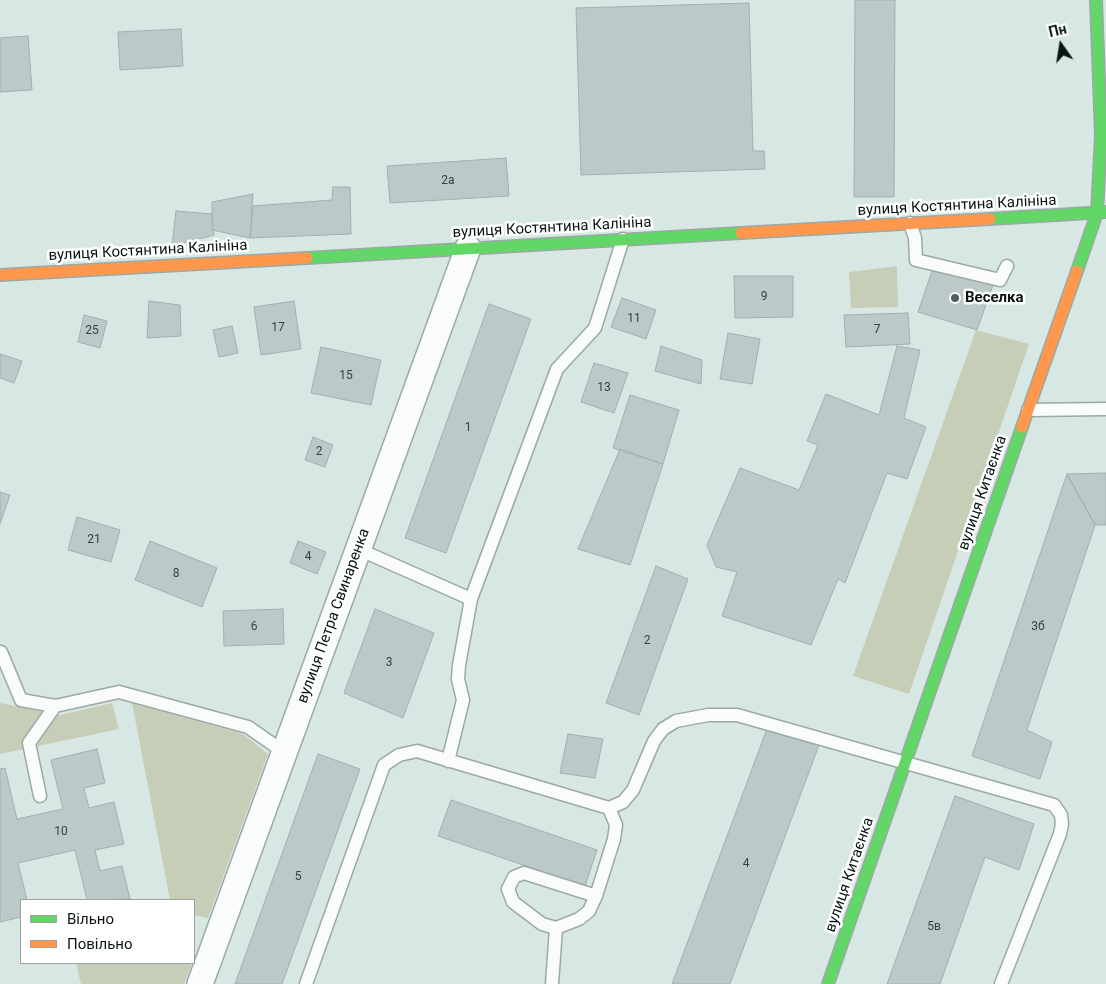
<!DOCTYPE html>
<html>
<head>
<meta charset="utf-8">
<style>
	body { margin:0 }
	#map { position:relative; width:1106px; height:984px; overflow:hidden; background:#d7e8e4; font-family:Roboto,sans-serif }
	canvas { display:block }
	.legend { position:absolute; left:20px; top:899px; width:175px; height:65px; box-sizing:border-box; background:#fff; border:1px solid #9da1a1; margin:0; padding:6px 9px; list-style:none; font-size:15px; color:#091513 }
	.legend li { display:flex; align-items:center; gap:10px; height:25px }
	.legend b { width:25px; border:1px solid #9da1a1 }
	.north { position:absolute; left:1036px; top:20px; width:50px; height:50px; -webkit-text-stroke:4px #fff; paint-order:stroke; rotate:347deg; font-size:14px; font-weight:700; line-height:20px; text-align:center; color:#091513 }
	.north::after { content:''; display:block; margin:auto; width:18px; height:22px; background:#091513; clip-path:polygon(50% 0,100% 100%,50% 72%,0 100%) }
</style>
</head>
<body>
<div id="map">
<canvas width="1106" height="984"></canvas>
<ul class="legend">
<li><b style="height:6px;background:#63d668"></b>Вільно</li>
<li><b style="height:6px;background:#ff974d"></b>Повільно</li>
</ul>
<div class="north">Пн</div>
</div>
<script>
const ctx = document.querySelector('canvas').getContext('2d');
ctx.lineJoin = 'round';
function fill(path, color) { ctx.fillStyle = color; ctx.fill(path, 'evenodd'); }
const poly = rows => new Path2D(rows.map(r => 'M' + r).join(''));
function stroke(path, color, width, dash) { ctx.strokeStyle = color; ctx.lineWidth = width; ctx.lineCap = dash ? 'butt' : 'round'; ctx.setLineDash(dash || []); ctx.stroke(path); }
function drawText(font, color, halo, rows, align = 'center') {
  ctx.font = font + ' Roboto,sans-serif'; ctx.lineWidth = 5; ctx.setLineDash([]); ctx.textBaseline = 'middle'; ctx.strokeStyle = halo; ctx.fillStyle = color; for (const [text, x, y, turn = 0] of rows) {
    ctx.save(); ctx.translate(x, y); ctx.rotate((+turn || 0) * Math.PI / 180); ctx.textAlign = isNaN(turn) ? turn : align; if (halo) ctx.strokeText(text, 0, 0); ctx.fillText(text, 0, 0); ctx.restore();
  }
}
const green = poly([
	[897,266,898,307,851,308,849,272],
	[976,330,1029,344,909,694,853,676],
	[0,703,60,715,112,703,119,729,0,754],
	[132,703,243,734,268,754,208,918,194,915,194,900,170,900],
	[76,963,192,963,184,984,81,984]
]);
const building = poly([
	[855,0,895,0,894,197,854,197,855,0],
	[749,3,753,151,764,151,765,169,581,175,576,8,749,3],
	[181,29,183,66,120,70,118,32,181,29],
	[28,36,32,90,0,92,0,38,28,36],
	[506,158,509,196,390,203,387,166,506,158],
	[333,187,350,187,351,234,250,238,253,206,332,200,333,187],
	[253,194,250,238,212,230,212,202,253,194],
	[176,211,212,214,214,235,172,246,176,211],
	[934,265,993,285,977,330,918,312,934,265],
	[734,276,793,276,793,317,735,318,734,276],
	[622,298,656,310,646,339,611,327,622,298],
	[149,301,180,305,181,336,147,338,149,301],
	[294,301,301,349,261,355,254,307,294,301],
	[489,304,531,319,446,553,405,538,489,304],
	[908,313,910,344,846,347,844,315,908,313],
	[84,315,107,321,100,348,78,342,84,315],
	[232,326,238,353,219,357,213,330,232,326],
	[728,333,760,339,752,384,720,379,728,333],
	[661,346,702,360,701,384,655,371,661,346],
	[897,346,920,350,904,418,926,427,907,479,887,473,845,583,838,579,811,645,722,616,737,572,716,567,707,545,740,468,799,490,818,445,807,441,826,394,879,415,897,346],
	[321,347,381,360,371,405,311,393,321,347],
	[0,354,22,361,14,383,0,378,0,354],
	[594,363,628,373,614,413,581,402,594,363],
	[630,395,679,410,663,464,613,448,630,395],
	[313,437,333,445,325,467,305,460,313,437],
	[620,449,663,464,630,565,578,549,620,449],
	[1106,473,1106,525,1095,525,1067,474,1106,473],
	[1067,474,1095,525,1027,730,1052,742,1040,779,972,756,1067,474],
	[0,492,10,495,0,524,0,492],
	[77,517,120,530,111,562,68,550,77,517],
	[150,541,217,568,202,607,135,580,150,541],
	[298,541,326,552,317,574,290,563,298,541],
	[656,566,688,579,639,715,606,703,656,566],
	[283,609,284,644,224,646,223,611,283,609],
	[375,609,434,633,403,718,344,693,375,609],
	[768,726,819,745,730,984,672,984,768,726],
	[568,734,603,739,595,778,560,773,568,734],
	[97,749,105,783,84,788,89,808,114,802,124,844,95,850,100,871,122,866,130,899,87,900,75,850,18,863,27,900,21,900,21,917,0,922,0,769,5,768,17,819,63,809,51,760,97,749],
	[318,754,360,769,282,984,235,984,318,754],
	[955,796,1034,824,1019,870,985,857,940,984,887,984,955,796],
	[451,800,597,850,585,886,438,836,451,800]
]);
const lane = poly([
	[910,223,915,238,916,260,1000,280,1007,266],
	[1028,410,1106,409],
	[358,549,471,599],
	[1,652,21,700,55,706],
	[448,761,463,700,458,679,459,665,471,599,557,369,595,328,623,239],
	[40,796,29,743,55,706,119,692,248,727,284,752],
	[596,896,524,873,514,877,508,889,513,902,542,924,556,928,579,919,589,911,596,896,614,839,616,825,609,808],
	[306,984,384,765,399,755,417,751,609,808,623,802,633,790,654,741,663,729,676,721,708,715,737,715,1054,805,1061,815,1062,824,1060,834,1001,984],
	[552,984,556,928]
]);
const street = poly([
	[200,984,468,248]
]);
const fast = poly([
	[990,219,1106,212],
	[307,258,741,233],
	[1077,271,1097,213,1101,135,1096,0],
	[828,984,1022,427]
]);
const slow = poly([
	[741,233,990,219],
	[0,275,307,258],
	[1022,427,1077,271]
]);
const markers = [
	[955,298,5,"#515f5c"]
];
const numberNames = [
	["2а",448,181],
	["9",764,297],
	["11",634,319],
	["17",278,328],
	["7",877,330],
	["25",92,331],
	["15",346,376],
	["13",604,388],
	["1",468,428],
	["2",319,452],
	["21",94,540],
	["4",308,557],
	["8",176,574],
	["6",254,627],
	["3б",1038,627],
	["2",647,641],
	["3",389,663],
	["10",61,832],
	["4",746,864],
	["5",298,877],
	["5в",934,927]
];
const streetNames = [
	["вулиця Костянтина Калініна",957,206,-3],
	["вулиця Костянтина Калініна",552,228,-3],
	["вулиця Костянтина Калініна",148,251,-3],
	["вулиця Китаєнка",983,493,-71],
	["вулиця Петра Свинаренка",334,616,-70],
	["вулиця Китаєнка",850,875,-71]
];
const poiNames = [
	["Веселка",965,298]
];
fill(green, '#c6ceb7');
fill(building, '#bbc9c8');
stroke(building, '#a1afaf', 1);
stroke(lane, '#9ba9a5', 15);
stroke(street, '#9ba9a5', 28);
stroke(fast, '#9ba9a5', 14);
stroke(slow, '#9ba9a5', 14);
stroke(lane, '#f9fcfb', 12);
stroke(street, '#f9fcfb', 25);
stroke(fast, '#63d668', 11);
stroke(slow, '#ff974d', 11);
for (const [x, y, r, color] of markers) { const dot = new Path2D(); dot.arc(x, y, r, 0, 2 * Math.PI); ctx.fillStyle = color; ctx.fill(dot); stroke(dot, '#fff', 2); }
drawText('12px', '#364240', null, numberNames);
drawText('15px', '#091513', '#fff', streetNames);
drawText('bold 15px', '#091513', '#fff', poiNames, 'left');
</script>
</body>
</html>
